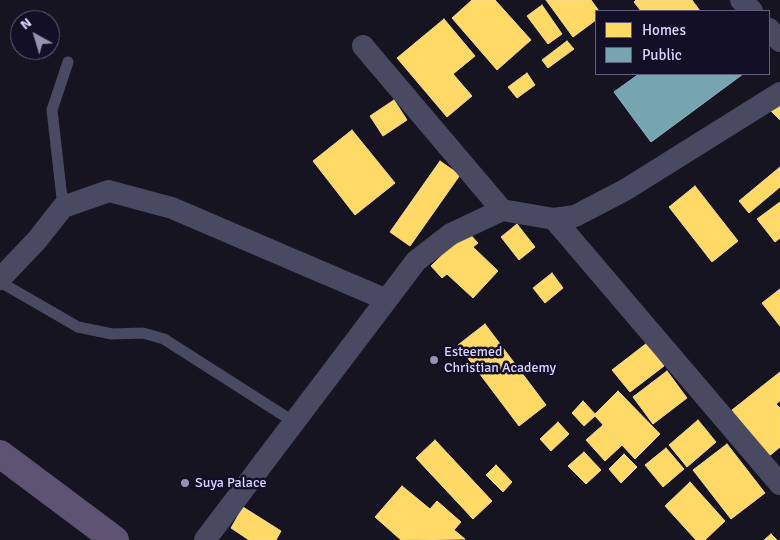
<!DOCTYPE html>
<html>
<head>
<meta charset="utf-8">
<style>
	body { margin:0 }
	#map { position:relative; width:780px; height:540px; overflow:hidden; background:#161421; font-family:Signika,sans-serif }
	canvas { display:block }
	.legend { position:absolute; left:595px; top:10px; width:175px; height:65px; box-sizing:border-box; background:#130f26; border:1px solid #625e7d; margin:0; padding:6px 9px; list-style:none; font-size:15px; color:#d9d4ff }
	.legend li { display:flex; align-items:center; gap:10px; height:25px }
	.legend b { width:25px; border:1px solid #625e7d }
	.north { position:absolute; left:10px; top:10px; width:50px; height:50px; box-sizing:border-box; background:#130f26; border:1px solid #625e7d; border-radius:50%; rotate:321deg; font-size:14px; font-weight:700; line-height:20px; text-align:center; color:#d9d4ff }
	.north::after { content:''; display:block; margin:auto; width:18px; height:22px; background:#9591b1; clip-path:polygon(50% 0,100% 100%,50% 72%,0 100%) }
</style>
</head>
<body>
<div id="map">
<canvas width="780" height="540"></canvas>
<ul class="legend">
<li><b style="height:14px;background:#ffd966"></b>Homes</li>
<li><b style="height:14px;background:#76a5af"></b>Public</li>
</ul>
<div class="north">N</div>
</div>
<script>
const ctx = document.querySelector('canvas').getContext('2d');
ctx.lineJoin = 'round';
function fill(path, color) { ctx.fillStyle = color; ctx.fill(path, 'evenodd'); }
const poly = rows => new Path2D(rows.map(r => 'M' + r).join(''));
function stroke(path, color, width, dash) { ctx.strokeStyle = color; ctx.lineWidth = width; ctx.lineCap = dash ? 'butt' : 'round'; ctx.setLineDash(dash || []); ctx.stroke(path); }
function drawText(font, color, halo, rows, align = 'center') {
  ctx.font = font + ' Signika,sans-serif'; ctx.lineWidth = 5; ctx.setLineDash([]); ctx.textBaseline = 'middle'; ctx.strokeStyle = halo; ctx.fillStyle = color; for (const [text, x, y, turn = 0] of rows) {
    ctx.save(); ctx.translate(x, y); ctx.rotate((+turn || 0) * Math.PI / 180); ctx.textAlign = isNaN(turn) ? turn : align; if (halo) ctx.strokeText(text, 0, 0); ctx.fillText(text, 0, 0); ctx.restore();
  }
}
const homes = poly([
	[472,0,495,0,531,40,497,70,452,18,472,0],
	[546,0,591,0,599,11,596,11,596,20,573,37,546,0],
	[636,0,692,0,700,11,641,11,634,2,636,0],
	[542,5,562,34,548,44,527,16,542,5],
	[444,19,475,56,453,74,472,96,447,117,397,58,444,19],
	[567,41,574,49,548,68,542,60,567,41],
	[527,73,535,85,517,98,508,87,527,73],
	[394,100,407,120,383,136,370,116,394,100],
	[780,100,780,120,770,110,780,100],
	[352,130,395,183,355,215,313,161,352,130],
	[440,161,460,175,410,246,390,232,440,161],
	[780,167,780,187,749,213,739,201,780,167],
	[695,186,738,241,712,262,669,207,695,186],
	[780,202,780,238,775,242,757,219,780,202],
	[517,224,535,247,519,260,501,237,517,224],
	[467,231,478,243,473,247,498,271,473,298,447,274,442,278,431,266,467,231],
	[552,273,563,288,545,303,533,288,552,273],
	[780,289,780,326,762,303,780,289],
	[485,324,546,405,519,426,458,345,485,324],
	[647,343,664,366,630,392,612,370,647,343],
	[667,371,687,398,653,424,633,397,667,371],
	[780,372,780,401,776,404,780,408,780,447,768,457,732,410,780,372],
	[618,391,660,434,635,459,594,415,618,391],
	[583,401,596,415,584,426,572,413,583,401],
	[698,420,716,442,687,467,669,445,698,420],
	[558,422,569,434,551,451,540,439,558,422],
	[603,425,622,445,605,461,586,440,603,425],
	[435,440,492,501,473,519,416,458,435,440],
	[727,444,765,493,731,519,693,470,727,444],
	[666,448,684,469,663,487,645,465,666,448],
	[584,452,601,470,586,484,568,466,584,452],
	[624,454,637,467,621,483,609,469,624,454],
	[496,465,512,482,503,492,486,475,496,465],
	[690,482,725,521,705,540,696,540,665,506,690,482],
	[402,486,430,509,437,501,461,522,454,530,465,539,401,540,375,517,402,486],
	[243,507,281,531,276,540,249,540,231,528,243,507],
	[771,534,777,540,764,540,771,534]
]);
const public = poly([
	[639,74,743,74,651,142,614,92,639,74]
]);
const lane = poly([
	[63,207,52,110,68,62],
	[0,282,78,327,112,334,143,333,164,339,294,422]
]);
const street = poly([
	[741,0,752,11],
	[769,29,780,41],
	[363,46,502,210],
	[554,219,780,484],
	[0,279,37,240,63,207,109,191,172,208,387,300],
	[205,540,416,261,451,234,502,210,554,219,575,216,625,190,780,93]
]);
const primary = poly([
	[0,454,115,540]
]);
const markers = [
	[434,360,5,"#9591b1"],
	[185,483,5,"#9591b1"]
];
const poiNames = [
	["Esteemed",444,352],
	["Christian Academy",444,368],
	["Suya Palace",195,483]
];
fill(homes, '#ffd966');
stroke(homes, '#f4d894', 1);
fill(public, '#76a5af');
stroke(public, '#94b3c7', 1);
stroke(lane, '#4a4962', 11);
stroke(street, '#4a4962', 22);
stroke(primary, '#5e5373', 28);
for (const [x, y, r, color] of markers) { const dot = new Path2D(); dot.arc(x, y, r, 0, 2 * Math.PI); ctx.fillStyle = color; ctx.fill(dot); stroke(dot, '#130f26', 2); }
drawText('14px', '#d9d4ff', '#130f26', poiNames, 'left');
</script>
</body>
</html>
